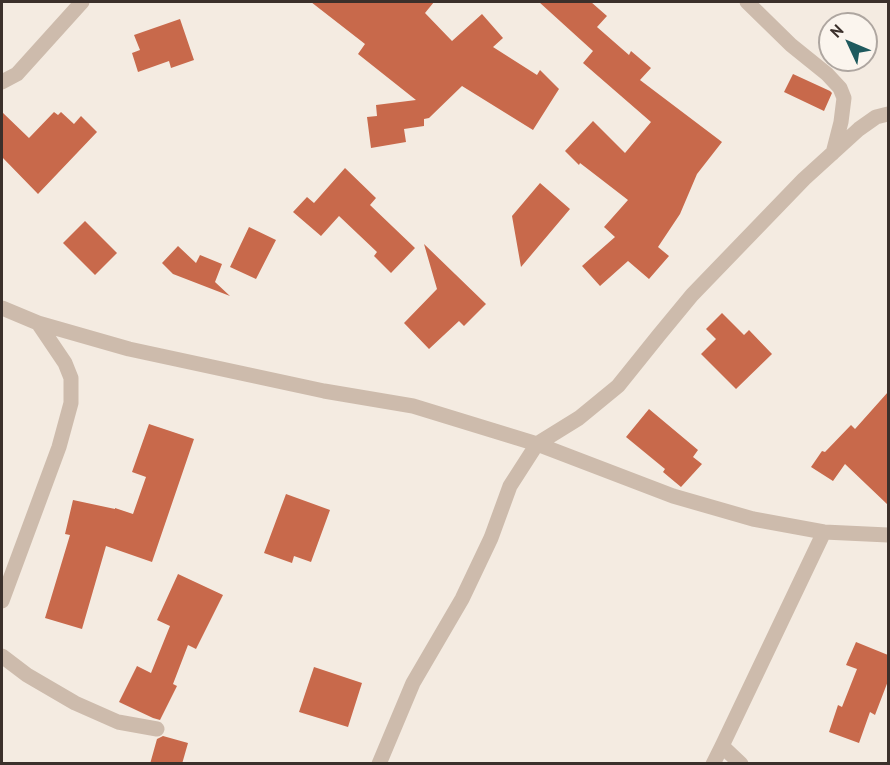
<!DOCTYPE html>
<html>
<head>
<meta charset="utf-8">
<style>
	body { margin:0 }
	#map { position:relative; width:890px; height:765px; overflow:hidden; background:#f4ebe1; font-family:"PT Sans",sans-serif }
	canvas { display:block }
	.frame { position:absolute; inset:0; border:3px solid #3b302b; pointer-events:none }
	.north { position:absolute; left:818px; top:12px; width:60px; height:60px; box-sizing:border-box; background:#fbf5ee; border:2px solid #aea6a0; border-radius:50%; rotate:314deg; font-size:16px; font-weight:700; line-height:24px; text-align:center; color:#3b302b }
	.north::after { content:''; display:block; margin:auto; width:21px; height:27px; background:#1f5a5e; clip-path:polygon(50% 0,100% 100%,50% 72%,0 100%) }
</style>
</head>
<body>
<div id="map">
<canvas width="890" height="765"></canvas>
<div class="frame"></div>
<div class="north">N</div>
</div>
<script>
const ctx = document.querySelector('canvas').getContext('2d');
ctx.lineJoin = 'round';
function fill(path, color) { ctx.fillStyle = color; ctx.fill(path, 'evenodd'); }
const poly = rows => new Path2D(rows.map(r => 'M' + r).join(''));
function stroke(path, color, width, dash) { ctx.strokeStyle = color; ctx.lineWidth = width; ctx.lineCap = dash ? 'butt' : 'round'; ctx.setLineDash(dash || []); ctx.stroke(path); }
const building = poly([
	[311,2,434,2,425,13,452,41,482,14,503,38,493,47,537,75,540,70,559,89,533,130,462,86,429,118,424,119,424,126,404,129,406,142,371,148,367,117,377,116,376,105,416,100,358,54,365,44],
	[539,2,591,2,607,16,597,27,629,55,631,51,651,68,640,80,722,142,697,174,680,214,658,247,669,256,649,279,628,261,600,286,582,266,615,237,604,227,628,200,580,163,579,165,565,151,593,121,625,153,651,122,583,63,593,51],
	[180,19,194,60,171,68,169,61,138,72,132,53,140,50,134,35],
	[793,74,830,91,832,93,824,111,784,92],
	[2,112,29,138,54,112,58,115,61,112,74,124,81,116,97,132,38,194,2,157],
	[345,168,376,198,370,205,415,248,391,273,374,256,377,252,339,216,321,236,293,212,307,197,314,203],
	[540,183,570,209,521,267,512,216],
	[85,221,117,253,95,275,63,243],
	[249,227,276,240,256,279,230,267],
	[424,244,486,304,464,326,459,321,429,349,404,323,437,289],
	[178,246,196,263,200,255,222,264,215,282,230,296,173,274,162,263],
	[722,313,744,335,749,330,772,354,736,389,701,354,716,339,706,329],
	[888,392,888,505,845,464,833,481,811,467,822,451,825,452,851,425,855,429],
	[649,409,698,450,693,457,702,464,681,487,663,472,665,469,626,437],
	[149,424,194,439,152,562,106,546,82,629,45,618,70,535,65,534,73,500,115,509,115,508,133,514,146,477,132,472],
	[286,494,330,510,311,562,294,556,292,563,264,553],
	[178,574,223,595,196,649,188,645,173,684,177,686,160,720,153,718,119,702,137,666,151,673,170,626,157,620],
	[856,642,888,655,888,681,875,715,870,712,859,743,829,732,838,705,842,707,857,669,846,665],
	[314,667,362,683,348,727,299,712],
	[163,736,188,743,182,764,150,764,157,739]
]);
const minor = poly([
	[747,2,791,45,827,74,840,88,844,98,841,122,833,153],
	[2,82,17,74,82,2],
	[2,308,38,323,129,349,324,391,413,406,537,444,673,496,753,519,824,532,888,535],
	[2,601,59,447,71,403,71,378,65,363,38,323],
	[2,656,27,675,75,703,118,722,157,729],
	[722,746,741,764],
	[379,764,413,683,462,599,491,538,510,486,537,444,579,418,618,386,659,335,692,295,804,179,859,129,876,117,888,114],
	[713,764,722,746,824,532]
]);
fill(building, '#c8694b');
stroke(minor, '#cdbbac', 15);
</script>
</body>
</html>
